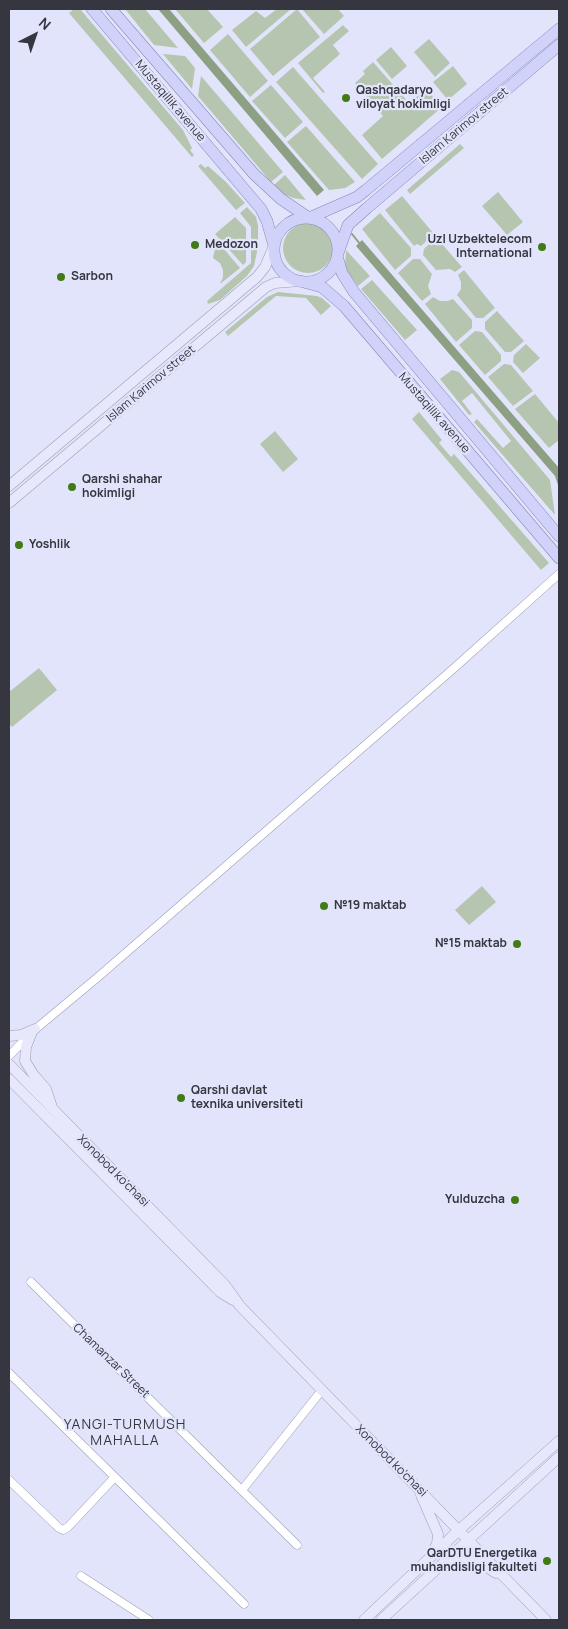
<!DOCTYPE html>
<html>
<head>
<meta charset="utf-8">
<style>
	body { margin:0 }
	#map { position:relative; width:568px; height:1629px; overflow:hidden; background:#e2e4fb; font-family:Manrope,sans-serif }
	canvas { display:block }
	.frame { position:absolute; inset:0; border:10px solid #35363f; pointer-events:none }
	.north { position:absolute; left:10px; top:10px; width:50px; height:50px; -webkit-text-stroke:4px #e2e4fb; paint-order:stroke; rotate:41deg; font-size:14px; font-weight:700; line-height:20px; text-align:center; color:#35363f }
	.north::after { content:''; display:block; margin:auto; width:18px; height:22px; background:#35363f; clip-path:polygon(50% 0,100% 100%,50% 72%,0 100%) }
</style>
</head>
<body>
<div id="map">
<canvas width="568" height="1629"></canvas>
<div class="frame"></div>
<div class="north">N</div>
</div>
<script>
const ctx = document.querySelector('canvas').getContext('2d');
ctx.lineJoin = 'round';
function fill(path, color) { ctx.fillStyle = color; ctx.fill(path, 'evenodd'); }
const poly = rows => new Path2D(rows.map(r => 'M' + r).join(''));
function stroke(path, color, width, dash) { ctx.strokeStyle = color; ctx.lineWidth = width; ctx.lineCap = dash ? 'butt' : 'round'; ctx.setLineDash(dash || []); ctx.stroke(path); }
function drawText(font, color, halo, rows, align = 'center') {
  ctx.font = font + ' Manrope,sans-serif'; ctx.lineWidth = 4.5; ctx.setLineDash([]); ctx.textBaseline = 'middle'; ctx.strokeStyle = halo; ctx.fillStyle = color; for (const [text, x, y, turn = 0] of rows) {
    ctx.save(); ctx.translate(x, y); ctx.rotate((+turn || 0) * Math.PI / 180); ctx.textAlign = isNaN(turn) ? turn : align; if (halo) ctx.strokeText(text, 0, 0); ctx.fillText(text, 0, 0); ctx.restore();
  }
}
const green = poly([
	[74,9,80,9,183,130,192,148,190,150,194,155,192,157,69,13],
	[125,9,145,9,178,48,154,45],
	[175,9,207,9,223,27,204,43],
	[277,9,291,9,246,47,232,30,256,11,265,18],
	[297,9,320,37,273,76,250,49],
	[302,9,338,9,344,16,324,34],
	[343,25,349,31,333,45,340,54,313,78,325,92,323,93,298,63],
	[228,34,268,81,250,97,210,50],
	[429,39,450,63,435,77,414,52],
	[391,47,407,66,392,79,376,60],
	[163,54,185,56,195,68,192,89],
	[373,62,409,103,426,89,442,107,382,159,362,135,383,116,355,83,365,74,363,71],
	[453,66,467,84,448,100,433,82],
	[293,67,378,164,362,179,276,82],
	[201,76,283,172,271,182,198,96],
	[271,85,303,122,285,138,252,101],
	[306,126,355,182,345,188,329,190,287,142],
	[460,144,464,148,410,194,407,190],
	[201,164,205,168,208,166,226,182,245,203,236,210,198,166],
	[285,175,306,200,293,198,281,193,274,185],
	[498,192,523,222,507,235,482,206],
	[402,196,434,234,421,246,417,244,414,246,385,210],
	[247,207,256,217,258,225,258,247,254,266,247,276,220,300,208,304,207,301,251,263,251,227,240,213],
	[380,213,411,248,411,256,395,270,362,229],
	[235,217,246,228,246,262,243,265,215,234],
	'283 248a25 25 0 1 1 50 0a25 25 0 1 1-50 0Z',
	[214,237,240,268,220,284,223,277,223,270,220,263,213,258,215,249,210,247,211,239],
	[436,237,462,267,455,272,450,269,436,270,423,255,424,249],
	[346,250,370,276,358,286,345,268],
	[413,259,420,259,432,274,428,286,431,294,422,301,398,273],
	[464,270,495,308,483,318,476,318,457,295,461,289,461,282,458,275],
	[372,280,417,330,405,340,361,289],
	[278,292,317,296,322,298,331,306,321,315,306,298,276,296,228,336,225,332,267,297],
	[433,297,440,301,448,301,453,299,472,320,472,328,456,342,425,304],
	[497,311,524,341,511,352,505,352,485,329,485,322],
	[475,331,482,332,501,355,501,361,485,375,459,345],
	[526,344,540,358,523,373,513,362,514,355],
	[504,364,511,365,533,391,513,406,488,377],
	[452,370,459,372,550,480,555,515,474,422,477,419,503,448,511,441,472,393,462,401,472,414,469,415,440,379],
	[535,394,559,423,559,440,549,448,515,409],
	[419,412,442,440,439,443,451,457,454,454,549,563,541,570,412,419],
	[275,431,298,459,283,472,260,444],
	[39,668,57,690,12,727,9,724,9,692],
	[482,886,496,902,469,925,455,910]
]);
const water = poly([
	[158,9,169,9,324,190,317,196],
	[362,240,559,468,559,488,555,476,356,246]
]);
const stream = poly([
	[352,234,360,244]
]);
const street = poly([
	[9,1056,32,1032,98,977,453,669,559,574],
	[31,1282,297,1545],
	[9,1373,244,1604],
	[9,1480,59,1528,63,1530,68,1527,114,1478],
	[242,1490,322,1390],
	[81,1576,149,1620]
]);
const secondary = poly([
	[9,486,257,277,265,267,274,246],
	[9,503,266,287,275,283,300,281],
	[32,1032,26,1047,25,1061,33,1074,46,1089,52,1107],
	[9,1036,21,1035,35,1029],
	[9,1064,225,1285,240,1306,546,1620],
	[9,1079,220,1292,233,1300],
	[421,1495,438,1534,437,1544,432,1553],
	[442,1565,453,1560,465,1559,480,1563,496,1573],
	[364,1620,459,1530,559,1441],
	[381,1620,559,1457]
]);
const primary = poly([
	[92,9,261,209,267,221,274,246],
	[111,9,254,174,281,199,309,218,357,197,366,190,559,29],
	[559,45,367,208,348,225,337,256,342,273,354,292,559,536],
	'274 250a32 32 0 1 1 64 0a32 32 0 1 1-64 0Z',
	[300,281,322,287,344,306,559,558]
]);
const markers = [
	[346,98,5,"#407b15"],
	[195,245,5,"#407b15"],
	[542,247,5,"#407b15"],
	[61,277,5,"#407b15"],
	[72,487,5,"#407b15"],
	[19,545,5,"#407b15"],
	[324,906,5,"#407b15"],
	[517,944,5,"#407b15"],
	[181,1098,5,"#407b15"],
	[515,1200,5,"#407b15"],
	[547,1561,5,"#407b15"]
];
const poiNames = [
	["Qashqadaryo",356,91],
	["viloyat hokimligi",356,105],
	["UzI Uzbektelecom",532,240,"right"],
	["International",532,254,"right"],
	["Medozon",205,245],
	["Sarbon",71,277],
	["Qarshi shahar",82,480],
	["hokimligi",82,494],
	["Yoshlik",29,545],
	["№19 maktab",334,906],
	["№15 maktab",507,944,"right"],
	["Qarshi davlat",191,1091],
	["texnika universiteti",191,1105],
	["Yulduzcha",505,1200,"right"],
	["QarDTU Energetika",537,1554,"right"],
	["muhandisligi fakulteti",537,1568,"right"]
];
const streetNames = [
	["Mustaqillik avenue",170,101,50],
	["Islam Karimov street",464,126,-40],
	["Islam Karimov street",151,384,-40],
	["Mustaqillik avenue",434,413,49],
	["Xonobod ko'chasi",113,1171,45],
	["Chamanzar Street",111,1361,44],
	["Xonobod ko'chasi",391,1461,45]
];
const neighbourhoodNames = [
	["YANGI-TURMUSH",125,1425],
	["MAHALLA",125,1441]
];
fill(green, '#b6c5b0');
fill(water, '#8da084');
stroke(stream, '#8da084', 2);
stroke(street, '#9b9eb3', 9);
stroke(secondary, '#9b9eb3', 11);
stroke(primary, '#8588b6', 12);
stroke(street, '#fff', 8);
stroke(secondary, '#e7e8fc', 10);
stroke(primary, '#d0d2fa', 11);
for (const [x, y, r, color] of markers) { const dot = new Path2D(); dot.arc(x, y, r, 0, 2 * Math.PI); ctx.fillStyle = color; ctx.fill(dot); stroke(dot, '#e2e4fb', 2); }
drawText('bold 12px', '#35363f', '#e2e4fb', poiNames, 'left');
drawText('12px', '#35363f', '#e2e4fb', streetNames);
ctx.letterSpacing = '1px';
drawText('14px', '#35363f', '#e2e4fb', neighbourhoodNames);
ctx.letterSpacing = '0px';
</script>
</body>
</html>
